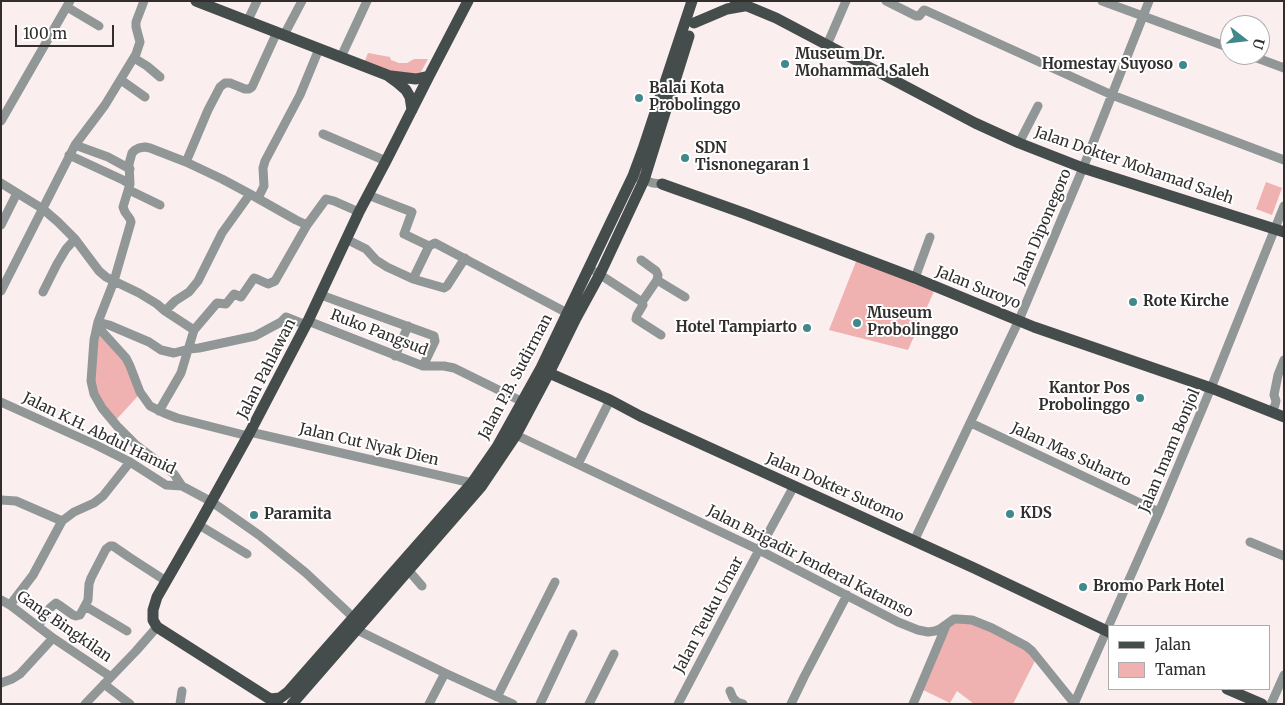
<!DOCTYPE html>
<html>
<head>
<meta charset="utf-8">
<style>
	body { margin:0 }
	#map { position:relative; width:1285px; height:705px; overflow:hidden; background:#faefee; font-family:Merriweather,serif }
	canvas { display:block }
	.frame { position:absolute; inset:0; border:2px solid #322e2e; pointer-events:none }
	.legend { position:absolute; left:1108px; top:625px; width:162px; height:65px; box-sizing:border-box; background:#fff; border:1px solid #adabab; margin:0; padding:6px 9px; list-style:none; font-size:15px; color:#322e2e }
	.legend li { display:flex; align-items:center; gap:10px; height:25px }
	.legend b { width:25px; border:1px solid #adabab }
	.north { position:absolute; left:1220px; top:15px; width:50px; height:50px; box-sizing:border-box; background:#fff; border:1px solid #adabab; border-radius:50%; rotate:106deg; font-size:14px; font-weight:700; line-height:20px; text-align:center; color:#322e2e }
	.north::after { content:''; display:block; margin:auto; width:18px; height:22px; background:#41888d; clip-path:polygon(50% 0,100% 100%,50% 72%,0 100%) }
	.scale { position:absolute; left:15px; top:25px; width:99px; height:22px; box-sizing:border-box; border:2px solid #322e2e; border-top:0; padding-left:6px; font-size:15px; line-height:18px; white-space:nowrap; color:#322e2e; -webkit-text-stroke:4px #fff; paint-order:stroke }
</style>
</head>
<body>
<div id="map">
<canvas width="1285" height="705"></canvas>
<div class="frame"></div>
<ul class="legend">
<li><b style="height:6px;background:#444c4c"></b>Jalan</li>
<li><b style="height:14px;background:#f0b1b1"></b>Taman</li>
</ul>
<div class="north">U</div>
<div class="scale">100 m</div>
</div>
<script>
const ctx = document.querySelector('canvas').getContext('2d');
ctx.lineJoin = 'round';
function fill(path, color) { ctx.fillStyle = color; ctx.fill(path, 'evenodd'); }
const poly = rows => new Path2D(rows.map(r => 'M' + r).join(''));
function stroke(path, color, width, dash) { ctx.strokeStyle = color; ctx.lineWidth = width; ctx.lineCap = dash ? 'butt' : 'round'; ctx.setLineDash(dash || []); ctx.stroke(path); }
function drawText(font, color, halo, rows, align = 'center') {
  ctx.font = font + ' Merriweather,serif'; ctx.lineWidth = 4; ctx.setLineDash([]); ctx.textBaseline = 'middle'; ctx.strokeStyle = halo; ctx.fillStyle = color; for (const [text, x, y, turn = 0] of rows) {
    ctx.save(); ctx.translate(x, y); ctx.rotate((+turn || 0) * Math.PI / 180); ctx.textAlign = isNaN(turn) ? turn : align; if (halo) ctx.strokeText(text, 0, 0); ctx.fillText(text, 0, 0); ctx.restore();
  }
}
const green = poly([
	[368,53,390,57,391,60,399,63,407,63,414,59,428,59,421,72,416,75,408,77,364,63],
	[1266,182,1282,188,1272,215,1256,209],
	[857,259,935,289,908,350,829,330],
	[98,333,121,357,129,370,138,396,115,421,95,392,92,379],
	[954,620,972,621,1037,657,1013,704,974,704,957,691,950,703,921,689]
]);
const minor = poly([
	[886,1,916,16,919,16,924,10,927,11,1112,95,1284,160],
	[1102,1,1230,48],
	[67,7,99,26],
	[247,22,257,1],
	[284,35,302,1],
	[827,45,846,1],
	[1249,55,1284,68],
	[341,57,367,1],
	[134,58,147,66,160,77],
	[121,80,145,97],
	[1,121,70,1],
	[323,134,386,161],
	[1019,143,1038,106],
	[75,145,108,157,130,169],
	[69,155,123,180,130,184],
	[186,162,208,110,220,87,225,83,230,83,245,89,249,89,252,87,277,32],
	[638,178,653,183,662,184],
	[1,183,43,209,58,222,75,239,99,271,106,277,114,281,98,322,94,340,91,381,94,394,102,408,117,426,135,444,174,474,182,486],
	[129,190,160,205],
	[250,194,222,233,198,281,189,292,175,301,165,311,157,304,139,293,114,281,131,222,130,219,125,212,123,207,130,184,129,164,132,153,135,150,139,148,145,147,150,148,186,162,222,179,250,194,296,220,307,225,326,199,334,201,359,212],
	[368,195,412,212,404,234,429,246],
	[258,198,264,186,263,168,265,161,300,95,319,49],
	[1,225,17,193],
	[346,239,366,249,376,260,387,267,413,279,444,288,447,286,465,258],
	[641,260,656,271,658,275,657,280,642,302],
	[596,272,642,302,643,305,637,315,636,319,661,335],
	[915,278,930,237],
	[413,279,429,246,435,243,571,315],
	[657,280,685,297],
	[1,291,75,145,105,105,136,54,140,42,136,27,136,22,144,1],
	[43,292,57,264,66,249,75,239],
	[321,295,434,336,435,341,423,366],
	[165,311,194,330],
	[308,321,423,366,444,366,454,368,523,402],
	[98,322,109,325,149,342,161,350,174,353,189,349,199,348,255,336,281,322,286,317,306,325],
	[97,326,126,358,130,366,140,392,150,406,164,413,177,418,248,436],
	[395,356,408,326],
	[1,402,96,445,130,462,166,485,182,486,212,502,259,535,306,573,354,618],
	[159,411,181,373,194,330,217,303,226,304,234,294,241,297,254,278,257,279,268,284,275,281,307,225],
	[1272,412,1275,405,1276,401,1274,395,1278,375,1284,360],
	[971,423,1159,512],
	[250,432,472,483,477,485],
	[516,435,759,550,898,622,918,630,928,632,935,631,940,629,954,619,957,619,972,620,992,628,1026,646,1032,651,1074,703],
	[578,464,610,400],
	[1,500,16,501,62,521],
	[199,525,247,554],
	[914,541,1019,320,1083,168,1149,1],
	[1250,542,1284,556],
	[409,571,422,586],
	[1,600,10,605,53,638,111,677],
	[10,605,33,575,62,521,74,512,94,503,103,496,130,462],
	[85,606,127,631],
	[38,626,50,608,56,603,59,605,73,615,76,616,80,615,88,600,89,584,91,578,106,549,110,546,113,546,129,557,166,581],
	[357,630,445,673,513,704],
	[1,683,12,679,20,674,53,638],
	[104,684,130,704],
	[730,691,733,698,737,702,743,704],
	[497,697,555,582],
	[85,704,136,651,157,627],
	[180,704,182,691],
	[429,704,445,673],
	[540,704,573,634],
	[589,704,614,654],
	[678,704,759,550,794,486],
	[791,704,804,677,847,595],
	[913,704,946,626],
	[1074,704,1159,512,1211,388,1284,206],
	[1271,704,1284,675]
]);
const major = poly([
	[196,1,387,75,398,83,406,90,410,97,412,110],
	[735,1,776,18,975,123,1019,143,1083,168,1284,232],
	[694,23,727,9,744,6],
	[391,76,416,79,429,76],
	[662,184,746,214,915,278,1034,327,1211,388,1284,417],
	[549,373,610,400,640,416,974,568,1109,632],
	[1227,689,1262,704],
	[270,699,157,627,153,620,153,610,157,597,199,524,250,432,308,321,359,212,386,161,429,76,468,1],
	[270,699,280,698,288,692,472,483,497,447,541,368,633,176,643,149,692,1],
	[292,704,481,487,516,435,549,373,576,318,600,274,644,180,689,36]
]);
const markers = [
	[785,64,5,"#41888d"],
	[1183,65,5,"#41888d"],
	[639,98,5,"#41888d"],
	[685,158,5,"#41888d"],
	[1133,302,5,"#41888d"],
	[857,323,5,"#41888d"],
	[807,328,5,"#41888d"],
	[1140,398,5,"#41888d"],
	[1010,514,5,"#41888d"],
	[254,515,5,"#41888d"],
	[1083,587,5,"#41888d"]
];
const poiNames = [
	["Museum Dr.",795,55],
	["Mohammad Saleh",795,72],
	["Homestay Suyoso",1173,65,"right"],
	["Balai Kota",649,89],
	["Probolinggo",649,106],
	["SDN",695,149],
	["Tisnonegaran 1",695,166],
	["Rote Kirche",1143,302],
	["Museum",867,314],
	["Probolinggo",867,331],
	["Hotel Tampiarto",797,328,"right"],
	["Kantor Pos",1130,389,"right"],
	["Probolinggo",1130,406,"right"],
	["KDS",1020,514],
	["Paramita",264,515],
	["Bromo Park Hotel",1093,587]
];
const streetNames = [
	["Jalan Dokter Mohamad Saleh",1134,166,19],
	["Jalan Diponegoro",1043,227,-67],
	["Jalan Suroyo",978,288,22],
	["Ruko Pangsud",379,333,21],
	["Jalan Pahlawan",267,369,-63],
	["Jalan P.B. Sudirman",516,377,-62],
	["Jalan K.H. Abdul Hamid",99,434,26],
	["Jalan Cut Nyak Dien",369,445,13],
	["Jalan Imam Bonjol",1170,451,-67],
	["Jalan Mas Suharto",1071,455,25],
	["Jalan Dokter Sutomo",835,488,24],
	["Jalan Brigadir Jenderal Katamso",810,562,27],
	["Jalan Teuku Umar",709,615,-62],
	["Gang Bingkilan",64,627,35]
];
fill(green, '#f0b1b1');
stroke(minor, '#919696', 9);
stroke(major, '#444c4c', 11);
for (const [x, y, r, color] of markers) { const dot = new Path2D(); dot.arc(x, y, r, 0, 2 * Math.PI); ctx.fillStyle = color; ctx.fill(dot); stroke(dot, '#fff', 2); }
drawText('bold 15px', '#322e2e', '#fff', poiNames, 'left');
drawText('15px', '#322e2e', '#fff', streetNames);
</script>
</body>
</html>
